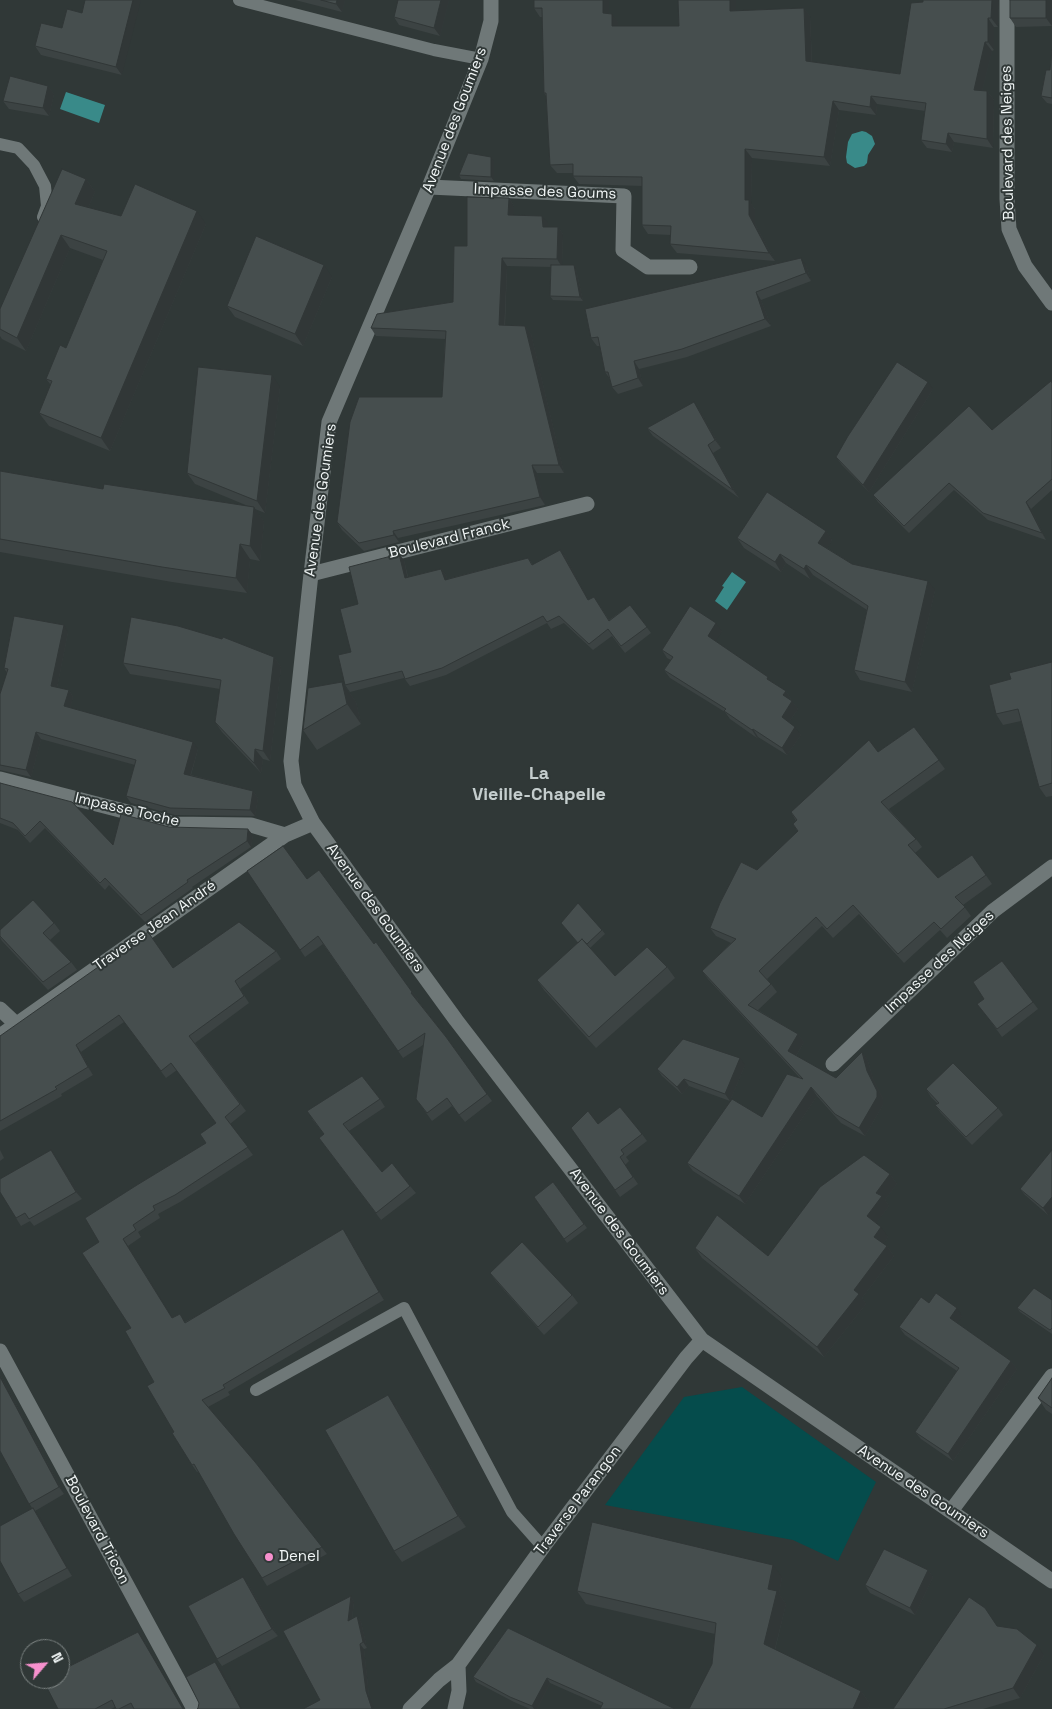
<!DOCTYPE html>
<html>
<head>
<meta charset="utf-8">
<style>
	body { margin:0 }
	#map { position:relative; width:1052px; height:1709px; overflow:hidden; background:#303837; font-family:"Space Grotesk",sans-serif }
	canvas { display:block }
	.north { position:absolute; left:20px; top:1639px; width:50px; height:50px; box-sizing:border-box; background:#303837; border:1px solid #7d8483; border-radius:50%; rotate:63deg; font-size:14px; font-weight:700; line-height:20px; text-align:center; color:#f1f6f6 }
	.north::after { content:''; display:block; margin:auto; width:18px; height:22px; background:#f790cd; clip-path:polygon(50% 0,100% 100%,50% 72%,0 100%) }
</style>
</head>
<body>
<div id="map">
<canvas width="1052" height="1709"></canvas>
<div class="north">N</div>
</div>
<script>
const ctx = document.querySelector('canvas').getContext('2d');
ctx.lineJoin = 'round';
function fill(path, color) { ctx.fillStyle = color; ctx.fill(path, 'evenodd'); }
const poly = rows => new Path2D(rows.map(r => 'M' + r).join(''));
function stroke(path, color, width, dash) { ctx.strokeStyle = color; ctx.lineWidth = width; ctx.lineCap = dash ? 'butt' : 'round'; ctx.setLineDash(dash || []); ctx.stroke(path); }
function drawText(font, color, halo, rows, align = 'center') {
  ctx.font = font + ' "Space Grotesk",sans-serif'; ctx.lineWidth = 4; ctx.setLineDash([]); ctx.textBaseline = 'middle'; ctx.strokeStyle = halo; ctx.fillStyle = color; for (const [text, x, y, turn = 0] of rows) {
    ctx.save(); ctx.translate(x, y); ctx.rotate((+turn || 0) * Math.PI / 180); ctx.textAlign = isNaN(turn) ? turn : align; if (halo) ctx.strokeText(text, 0, 0); ctx.fillText(text, 0, 0); ctx.restore();
  }
}
const green = poly([
	[742,1387,876,1482,838,1561,793,1540,605,1505,684,1397]
]);
const water = poly([
	[66,92,105,105,99,123,60,109],
	[862,131,866,132,872,136,875,144,868,155,867,163,864,166,855,168,847,163,846,157,848,142,852,134],
	[732,572,746,582,727,610,715,601,724,587,722,586]
]);
const lane = poly([
	[239,0,434,50,481,59],
	[0,144,18,148,34,165,45,186,47,206,43,217],
	[256,1390,404,1308,512,1512,543,1547]
]);
const street = poly([
	[491,0,491,21,481,59,429,187,329,422,311,574,291,761,294,785,313,823,456,1020,702,1340,1052,1581],
	[1007,0,1007,199,1009,229,1025,266,1052,303],
	[429,187,624,196,623,250,648,267,690,267],
	[311,574,587,504],
	[0,779,174,824,251,825,285,835],
	[0,1009,16,1024],
	[0,1036,285,835,313,823],
	[833,1064,993,911,1052,867],
	[0,1351,194,1709],
	[951,1511,1052,1376],
	[410,1709,439,1680,458,1665,543,1547,686,1358,702,1340],
	[455,1709,459,1691,458,1665]
]);
const wall = poly([
	[295,0,345,0,342,12],
	[449,0,440,36,399,25,394,17],
	[678,0,736,0,736,11,804,8,810,16,812,62,900,74,999,0,998,27,994,27,994,50,992,51,982,91,987,91,994,100,993,148,954,142,952,152,927,148,921,140,925,111,877,104,876,115,839,110,830,166,752,158,751,204,755,209,755,224,775,261,677,253,670,244,671,235,648,234,642,225,642,186,579,184,573,176,573,173,557,173,550,165,546,96,544,93,543,17,540,17,534,8,609,13,618,22,618,26,679,26],
	[1052,0,1052,26,1016,27,1010,18],
	[82,13,122,75,41,55,35,46,62,28],
	[1052,50,1052,104,1047,103,1041,96,1050,70],
	[48,86,54,94,49,116,9,109,3,101],
	[494,161,494,181,461,179,459,175],
	[86,179,95,192,88,208,121,216,206,224,110,451,49,426,39,413,51,385,46,379,66,348,103,260,70,248,26,351,2,339,0,336,0,309],
	[509,198,514,206,513,215,548,223,548,227,558,227,563,234,562,265,576,269,583,301,553,300,550,296,551,267,507,266,505,326,525,326,531,334,564,473,537,473,545,505,398,538,399,542,364,551,342,530,337,522,442,397,445,339,376,336,371,328,453,302,467,246],
	[806,265,811,281,761,300,771,326,687,357,639,369,643,386,618,394,612,387,610,379,605,372,600,346,597,346,591,338],
	[332,277,303,346,235,317,227,306],
	[1052,383,1052,490,1031,509,1046,540,988,520,954,490,909,533,878,502,873,495,992,430],
	[280,387,265,513,255,509,264,522,260,561,250,559,247,593,172,582,0,552,0,471,103,489,248,506,195,484,187,473],
	[933,389,869,492,842,465,836,457],
	[699,410,721,448,713,453,739,498,653,436,647,428],
	[826,531,832,540,827,548,852,564,935,590,912,692,860,680,854,670,867,610,813,575,810,579,786,563,781,572,744,548,737,538],
	[560,550,565,556,588,600,594,597,609,620,630,605,651,633,625,653,612,636,593,650,564,623,551,629,547,623,446,675,410,686,404,678,350,692,345,685,351,652,358,604,404,560,408,577,441,569,446,575,447,579,528,558,533,565],
	[722,631,715,641,770,681,786,691,791,699,791,700,798,709,789,722,801,735,787,755,758,737,757,738,730,719,725,712,670,678,664,670,671,660,667,658,662,650],
	[68,632,57,688,69,690,73,697,70,708,198,749,191,775,253,791,258,798,255,816,175,815,131,803,126,796,135,765,41,739,31,777,0,770,0,694,7,673,4,668],
	[222,639,274,657,281,667,270,761,263,759,261,773,222,732,215,722,220,689,130,674,123,663],
	[1052,662,1052,796,1046,797,1039,787,1021,721,1003,725,996,714,1011,679],
	[342,682,356,702,361,724,317,750,303,730],
	[914,727,945,769,889,809,916,839,922,847,915,853,938,878,972,855,992,884,963,905,971,916,947,938,940,930,904,963,859,914,833,938,822,926,767,979,771,984,777,992,758,1010,798,1034,804,1042,796,1056,836,1078,862,1052,868,1061,873,1079,883,1099,883,1105,865,1136,841,1123,817,1096,745,1204,693,1171,687,1163,762,1117,800,1078,708,979,702,971,731,943,716,936,710,928,757,870,798,832,793,824,796,821,791,812],
	[0,783,113,845,169,827,253,835,251,847,192,887,193,888,145,922,109,885,105,890,45,828,30,843,18,830,0,823],
	[247,871,307,879,374,944,412,992,418,999,417,1000,446,1037,492,1101,465,1122,452,1106,432,1121,416,1099,423,1045,403,1058,323,944,305,957],
	[54,923,60,931,50,940,71,962,77,970,48,990,2,941,0,937,0,930],
	[561,923,602,930,605,934,590,948,615,976,667,967,675,978,596,1048,544,990,537,980,578,943],
	[276,951,281,959,240,989,249,1003,195,1043,246,1111,230,1124,253,1155,180,1202,158,1214,160,1218,138,1232,141,1237,128,1246,172,1318,185,1322,348,1237,384,1300,228,1392,230,1395,208,1407,327,1554,267,1586,262,1578,199,1471,197,1472,192,1465,174,1432,131,1328,99,1242,206,1143,216,1123,177,1070,166,1078,124,1022,81,1052,93,1075,61,1094,62,1096,0,1131,0,1036,173,968],
	[1002,961,1038,1009,1002,1037,983,1011,984,999],
	[745,1065,730,1101,689,1086,682,1094,662,1076,657,1069],
	[926,1089,998,1108,1003,1115,972,1145,941,1113,935,1105,938,1104,931,1097],
	[380,1099,385,1107,349,1131,382,1172,410,1186,416,1193,381,1220,324,1145,324,1134,312,1119],
	[598,1124,642,1134,647,1141,626,1157,629,1161,625,1165,638,1184,620,1197,571,1128],
	[0,1150,4,1158,0,1161],
	[51,1150,82,1199,34,1226,30,1221,21,1226,16,1218],
	[1052,1150,1048,1215,1025,1195,1020,1189],
	[890,1174,897,1184,885,1200,889,1206,876,1223,888,1237,883,1244,887,1246,894,1256,862,1298,866,1304,824,1357,702,1258,695,1248,768,1256],
	[553,1182,587,1228,567,1243,534,1197],
	[490,1273,572,1295,578,1303,544,1335,496,1281],
	[1052,1300,1052,1334,1020,1312,1017,1308],
	[929,1303,962,1316,957,1323,1011,1361,1017,1369,953,1461,921,1439,915,1432,957,1371,905,1335,899,1327],
	[0,1375,64,1494,35,1511,72,1576,24,1602,18,1594,32,1508,0,1451],
	[1052,1378,1052,1414,1046,1410,1038,1398],
	[396,1406,466,1527,402,1562,394,1551],
	[928,1570,933,1577,915,1615,870,1593,865,1585],
	[782,1577,779,1594,786,1604,775,1650,861,1691,870,1704,868,1709,689,1709,712,1664,715,1634,586,1604,577,1591],
	[248,1584,278,1636,222,1666,217,1659],
	[351,1596,354,1602,352,1619,357,1616,361,1622,367,1648,364,1649,369,1696,320,1700],
	[997,1626,1044,1655,1020,1698,983,1709,893,1709],
	[508,1628,675,1709,602,1706,550,1683,537,1709,530,1709,514,1702,476,1682,473,1677],
	[138,1632,183,1709,116,1709,115,1707,111,1709,58,1709]
]);
const shadedWall = poly([
	[133,0,141,0,122,75,116,67],
	[337,0,345,0,342,12,336,4],
	[441,0,449,0,440,36,434,28],
	[603,0,609,0,609,22,603,13],
	[730,0,736,0,736,20,730,11],
	[992,0,999,0,998,27,991,18],
	[1046,0,1052,0,1052,26,1046,18],
	[804,8,810,16,812,70,806,61],
	[612,14,618,22,618,35,612,26],
	[988,18,994,27,994,50,988,42],
	[985,42,992,51,980,99,974,90],
	[48,86,54,94,49,116,43,108],
	[987,91,994,100,993,148,987,139],
	[871,96,877,104,876,115,870,107],
	[833,101,839,110,830,166,824,157],
	[948,133,954,142,952,152,946,144],
	[745,149,752,158,751,204,755,209,755,224,775,261,769,253,749,215,745,200],
	[491,157,494,161,494,181,491,177],
	[86,179,95,192,84,217,75,204],
	[509,198,514,206,513,222,508,215],
	[197,211,206,224,110,451,101,438],
	[542,216,548,223,548,234,543,227],
	[558,227,563,234,562,267,557,259],
	[61,235,70,248,26,351,17,338],
	[502,258,507,266,504,333,499,325],
	[801,258,806,265,811,281,806,273],
	[324,265,332,277,303,346,295,334],
	[574,265,576,269,583,301,580,297],
	[756,292,761,300,771,326,765,319],
	[525,326,531,334,564,473,559,465],
	[634,361,639,369,643,386,638,378],
	[272,375,280,387,265,513,257,501],
	[928,382,933,389,869,492,863,485],
	[694,402,699,410,721,448,715,440],
	[708,445,713,453,739,498,733,490],
	[532,465,537,473,545,505,540,497],
	[1026,502,1031,509,1046,540,1042,533],
	[254,507,264,522,260,561,250,546],
	[393,531,398,538,399,542,394,535],
	[826,531,832,540,825,552,818,543],
	[240,544,250,559,247,593,236,578],
	[560,550,565,556,592,607,588,600],
	[399,554,404,560,409,585,405,578],
	[780,554,786,563,781,572,775,562],
	[806,565,813,575,810,579,804,569],
	[441,569,446,575,449,587,445,580],
	[928,581,935,590,912,692,905,682],
	[716,623,722,631,714,644,708,636],
	[64,625,68,632,56,693,51,686],
	[274,657,281,667,270,761,263,751],
	[342,682,356,702,361,724,347,704],
	[69,690,73,697,69,713,64,706],
	[786,691,791,699,789,702,783,695],
	[792,701,798,709,787,725,782,717],
	[795,727,801,735,787,755,782,748],
	[753,729,758,737,757,738,752,730],
	[36,732,41,739,31,777,26,770],
	[193,742,198,749,189,780,184,774],
	[255,749,263,759,261,773,254,763],
	[253,791,258,798,255,816,250,810],
	[248,829,253,835,251,847,247,841],
	[412,992,418,999,416,1001,411,993],
	[798,1034,804,1042,794,1059,788,1051],
	[76,1045,81,1052,93,1075,88,1067],
	[862,1052,868,1061,873,1079,883,1099,883,1105,865,1136,859,1128,867,1071],
	[740,1058,745,1065,730,1101,725,1094],
	[684,1079,689,1086,682,1094,677,1087],
	[811,1087,817,1096,745,1204,739,1196],
	[51,1150,56,1157,82,1199,76,1192],
	[890,1174,897,1184,885,1200,889,1206,874,1226,867,1216,876,1193],
	[1052,1197,1052,1209,1048,1215,1043,1208],
	[881,1227,888,1237,881,1247,874,1237],
	[343,1229,348,1237,384,1300,379,1292],
	[123,1239,128,1246,177,1325,172,1318],
	[887,1246,894,1256,862,1298,866,1304,824,1357,817,1347,854,1290],
	[957,1308,962,1316,956,1326,950,1318],
	[1011,1361,1017,1369,953,1461,948,1454],
	[0,1375,64,1494,59,1487,0,1377],
	[388,1395,396,1406,466,1527,458,1516],
	[33,1508,39,1516,72,1576,67,1568],
	[773,1565,782,1577,779,1594,786,1604,773,1657,764,1644,768,1589],
	[928,1570,933,1577,915,1615,910,1608],
	[243,1577,248,1584,278,1636,272,1629],
	[351,1596,354,1602,351,1626,348,1621],
	[357,1616,361,1622,367,1648,363,1642],
	[138,1632,142,1638,183,1709],
	[360,1644,364,1649,369,1696,374,1709,372,1709,366,1691],
	[1037,1645,1044,1655,1020,1698,1013,1688],
	[215,1662,220,1668,242,1709,241,1709],
	[547,1678,550,1683,537,1709,534,1709,532,1706],
	[861,1691,870,1704,868,1709,853,1709]
]);
const building = poly([
	[85,0,133,0,116,67,35,46,41,23,62,28,67,9,82,13,85,0],
	[321,0,337,0,336,4,321,0],
	[398,0,441,0,434,28,394,17,398,0],
	[534,0,603,0,603,13,612,14,612,26,679,26,678,0,730,0,730,11,804,8,806,61,900,74,911,3,923,2,923,0,992,0,991,18,988,18,988,42,985,42,974,90,987,91,987,139,948,133,946,144,921,140,926,103,871,96,870,107,833,101,824,157,745,149,745,200,749,200,749,215,769,253,670,244,671,226,642,225,642,177,573,176,573,164,550,165,546,93,544,93,542,8,534,8,534,0],
	[1010,0,1046,0,1046,18,1010,18,1010,0],
	[1052,50,1052,98,1041,96,1046,70,1050,70,1052,50],
	[10,76,48,86,43,108,3,101,10,76],
	[468,153,491,157,491,177,459,175,468,153],
	[62,169,86,179,75,204,121,216,135,184,197,211,101,438,39,413,52,381,46,379,60,345,66,348,107,251,61,235,17,338,0,329,0,309,62,169],
	[467,197,509,198,508,215,542,216,543,227,558,227,557,259,502,258,499,325,525,326,559,465,532,465,540,497,393,531,394,535,359,543,337,522,350,422,359,397,442,397,446,331,371,328,377,314,453,302,454,246,467,246,467,197],
	[256,236,324,265,295,334,227,306,256,236],
	[801,258,806,273,756,292,765,319,682,349,634,361,638,378,612,387,608,372,605,372,598,337,591,338,585,309,801,258],
	[551,265,574,265,580,297,550,296,551,265],
	[897,362,928,382,863,485,836,457,848,436,897,362],
	[198,367,272,375,257,501,187,473,198,367],
	[1051,381,1052,383,1052,479,1026,502,1042,533,983,513,949,483,904,526,873,495,969,406,992,430,1051,381],
	[694,402,715,440,708,445,733,490,647,428,694,402],
	[0,471,103,489,104,484,254,507,250,546,240,544,236,578,162,567,0,539,0,471],
	[767,492,826,531,818,543,852,564,928,581,905,682,854,670,868,606,806,565,804,569,780,554,775,562,737,538,767,492],
	[560,550,588,600,594,597,609,621,630,605,647,627,621,646,608,629,589,644,559,616,547,622,543,616,442,668,405,679,402,671,345,685,338,655,351,652,340,609,358,604,349,567,399,554,405,578,441,569,445,580,528,558,532,565,560,550],
	[690,606,716,623,708,636,768,677,767,679,786,691,783,695,792,701,782,717,795,727,782,748,753,729,752,730,724,711,726,709,664,670,673,657,662,650,690,606],
	[14,616,64,625,51,686,69,690,64,706,193,742,184,774,253,791,250,810,170,808,126,796,136,760,36,732,26,770,0,765,0,694,8,669,4,668,14,616],
	[131,617,178,626,222,639,223,637,274,657,263,751,255,749,254,763,215,722,221,680,123,663,131,617],
	[1052,662,1052,783,1039,787,1018,709,996,714,989,685,1011,679,1009,673,1052,662],
	[342,682,347,704,303,730,308,688,342,682],
	[914,727,939,760,881,802,916,839,908,845,938,878,972,855,986,875,955,897,965,907,941,929,934,922,898,954,853,905,827,929,816,917,759,971,771,984,748,1005,798,1034,788,1051,836,1078,862,1052,867,1071,877,1091,877,1097,859,1128,835,1114,811,1087,739,1196,687,1163,732,1099,762,1117,787,1074,803,1079,702,971,736,939,710,928,720,903,741,862,757,870,798,831,793,824,797,820,791,812,869,740,878,752,914,727],
	[0,783,72,802,113,845,121,814,169,827,248,829,247,841,187,880,188,882,141,915,105,878,100,883,40,821,25,836,13,823,0,818,0,783],
	[283,846,307,879,319,870,374,944,376,942,412,992,411,993,446,1037,487,1094,459,1115,447,1098,427,1113,416,1099,425,1033,398,1051,318,936,300,950,247,871,283,846],
	[33,900,54,923,43,933,71,962,43,982,0,936,0,930,33,900],
	[578,903,602,930,587,944,582,939,578,943,561,923,578,903],
	[239,922,276,951,235,981,244,996,189,1036,240,1104,225,1117,248,1147,175,1195,153,1206,155,1210,133,1225,136,1230,123,1239,172,1318,180,1314,185,1323,343,1229,379,1292,223,1385,225,1388,202,1400,255,1462,322,1547,262,1578,234,1534,194,1464,192,1465,172,1433,174,1432,147,1386,154,1382,125,1331,131,1328,82,1253,99,1242,85,1218,137,1185,206,1143,200,1134,216,1123,171,1063,161,1071,119,1015,76,1045,88,1067,55,1087,57,1089,0,1121,0,1036,148,932,173,968,239,922],
	[582,939,615,976,647,947,667,967,589,1037,537,980,582,939],
	[1002,961,1033,1002,997,1029,977,1004,984,999,973,982,1002,961],
	[683,1039,740,1058,725,1094,684,1079,677,1087,657,1069,683,1039],
	[953,1063,998,1108,966,1137,935,1105,939,1103,926,1089,953,1063],
	[362,1076,380,1099,343,1124,382,1172,392,1163,410,1186,376,1213,319,1138,324,1134,307,1111,362,1076],
	[620,1107,642,1134,621,1150,624,1154,620,1157,633,1177,615,1190,571,1128,588,1111,598,1124,620,1107],
	[51,1150,76,1192,29,1219,25,1213,16,1218,0,1192,0,1179,51,1150],
	[1052,1150,1052,1197,1043,1208,1020,1189,1052,1150],
	[864,1155,890,1174,876,1193,882,1196,867,1216,881,1227,874,1237,887,1246,854,1290,859,1294,817,1347,695,1248,717,1215,768,1256,820,1187,864,1155],
	[553,1182,584,1224,564,1239,534,1197,553,1182],
	[522,1242,572,1295,538,1327,490,1273,522,1242],
	[1034,1288,1052,1300,1052,1328,1050,1330,1017,1308,1034,1288],
	[936,1293,957,1308,950,1318,1011,1361,948,1454,915,1432,959,1368,899,1327,921,1297,929,1303,936,1293],
	[0,1377,59,1487,29,1504,0,1451,0,1377],
	[1052,1378,1052,1408,1038,1398,1052,1378],
	[388,1395,458,1516,394,1551,325,1430,388,1395],
	[33,1508,67,1568,18,1594,0,1561,0,1526,33,1508],
	[592,1522,773,1565,768,1589,777,1591,764,1644,861,1691,853,1709,689,1709,712,1664,716,1623,577,1591,592,1522],
	[884,1549,928,1570,910,1608,865,1585,884,1549],
	[243,1577,272,1629,217,1659,188,1606,243,1577],
	[351,1596,348,1621,357,1616,363,1642,360,1644,366,1691,372,1709,303,1709,320,1700,283,1631,351,1596],
	[969,1597,985,1608,997,1626,1017,1629,1037,1645,1013,1688,944,1709,893,1709,969,1597],
	[508,1628,675,1709,600,1709,603,1703,547,1678,532,1706,510,1697,473,1677,508,1628],
	[138,1632,183,1709,134,1709,131,1703,119,1709,116,1709,112,1700,95,1709,58,1709,44,1682,50,1679,60,1679,60,1671,138,1632],
	[215,1662,241,1709,197,1709,198,1708,199,1703,186,1677,215,1662]
]);
const markers = [
	[269,1557,5,"#f790cd"]
];
const streetNames = [
	["Avenue des Goumiers",455,120,-69],
	["Boulevard des Neiges",1008,143,-91],
	["Impasse des Goums",545,192,2],
	["Avenue des Goumiers",321,500,-82],
	["Boulevard Franck",449,539,-14],
	["Impasse Toche",127,810,13],
	["Avenue des Goumiers",375,908,54],
	["Traverse Jean André",155,926,-35],
	["Impasse des Neiges",940,962,-43],
	["Avenue des Goumiers",619,1232,53],
	["Avenue des Goumiers",923,1492,34],
	["Traverse Parangon",578,1501,-53],
	["Boulevard Tricon",97,1530,62]
];
const poiNames = [
	["Denel",279,1557]
];
const quarterNames = [
	["La",539,774],
	["Vieille-Chapelle",539,795]
];
fill(green, '#054c4c');
fill(water, '#398a89');
stroke(lane, '#6f7878', 12);
stroke(street, '#6f7878', 15);
fill(wall, '#3c4343');
fill(shadedWall, '#313737');
fill(building, '#464e4e');
stroke(building, '#313737', 1);
for (const [x, y, r, color] of markers) { const dot = new Path2D(); dot.arc(x, y, r, 0, 2 * Math.PI); ctx.fillStyle = color; ctx.fill(dot); stroke(dot, '#303837', 2); }
drawText('15px', '#f1f6f6', '#303837', streetNames);
drawText('15px', '#f1f6f6', '#303837', poiNames, 'left');
drawText('bold 18px', '#c5cece', '#303837', quarterNames);
</script>
</body>
</html>
